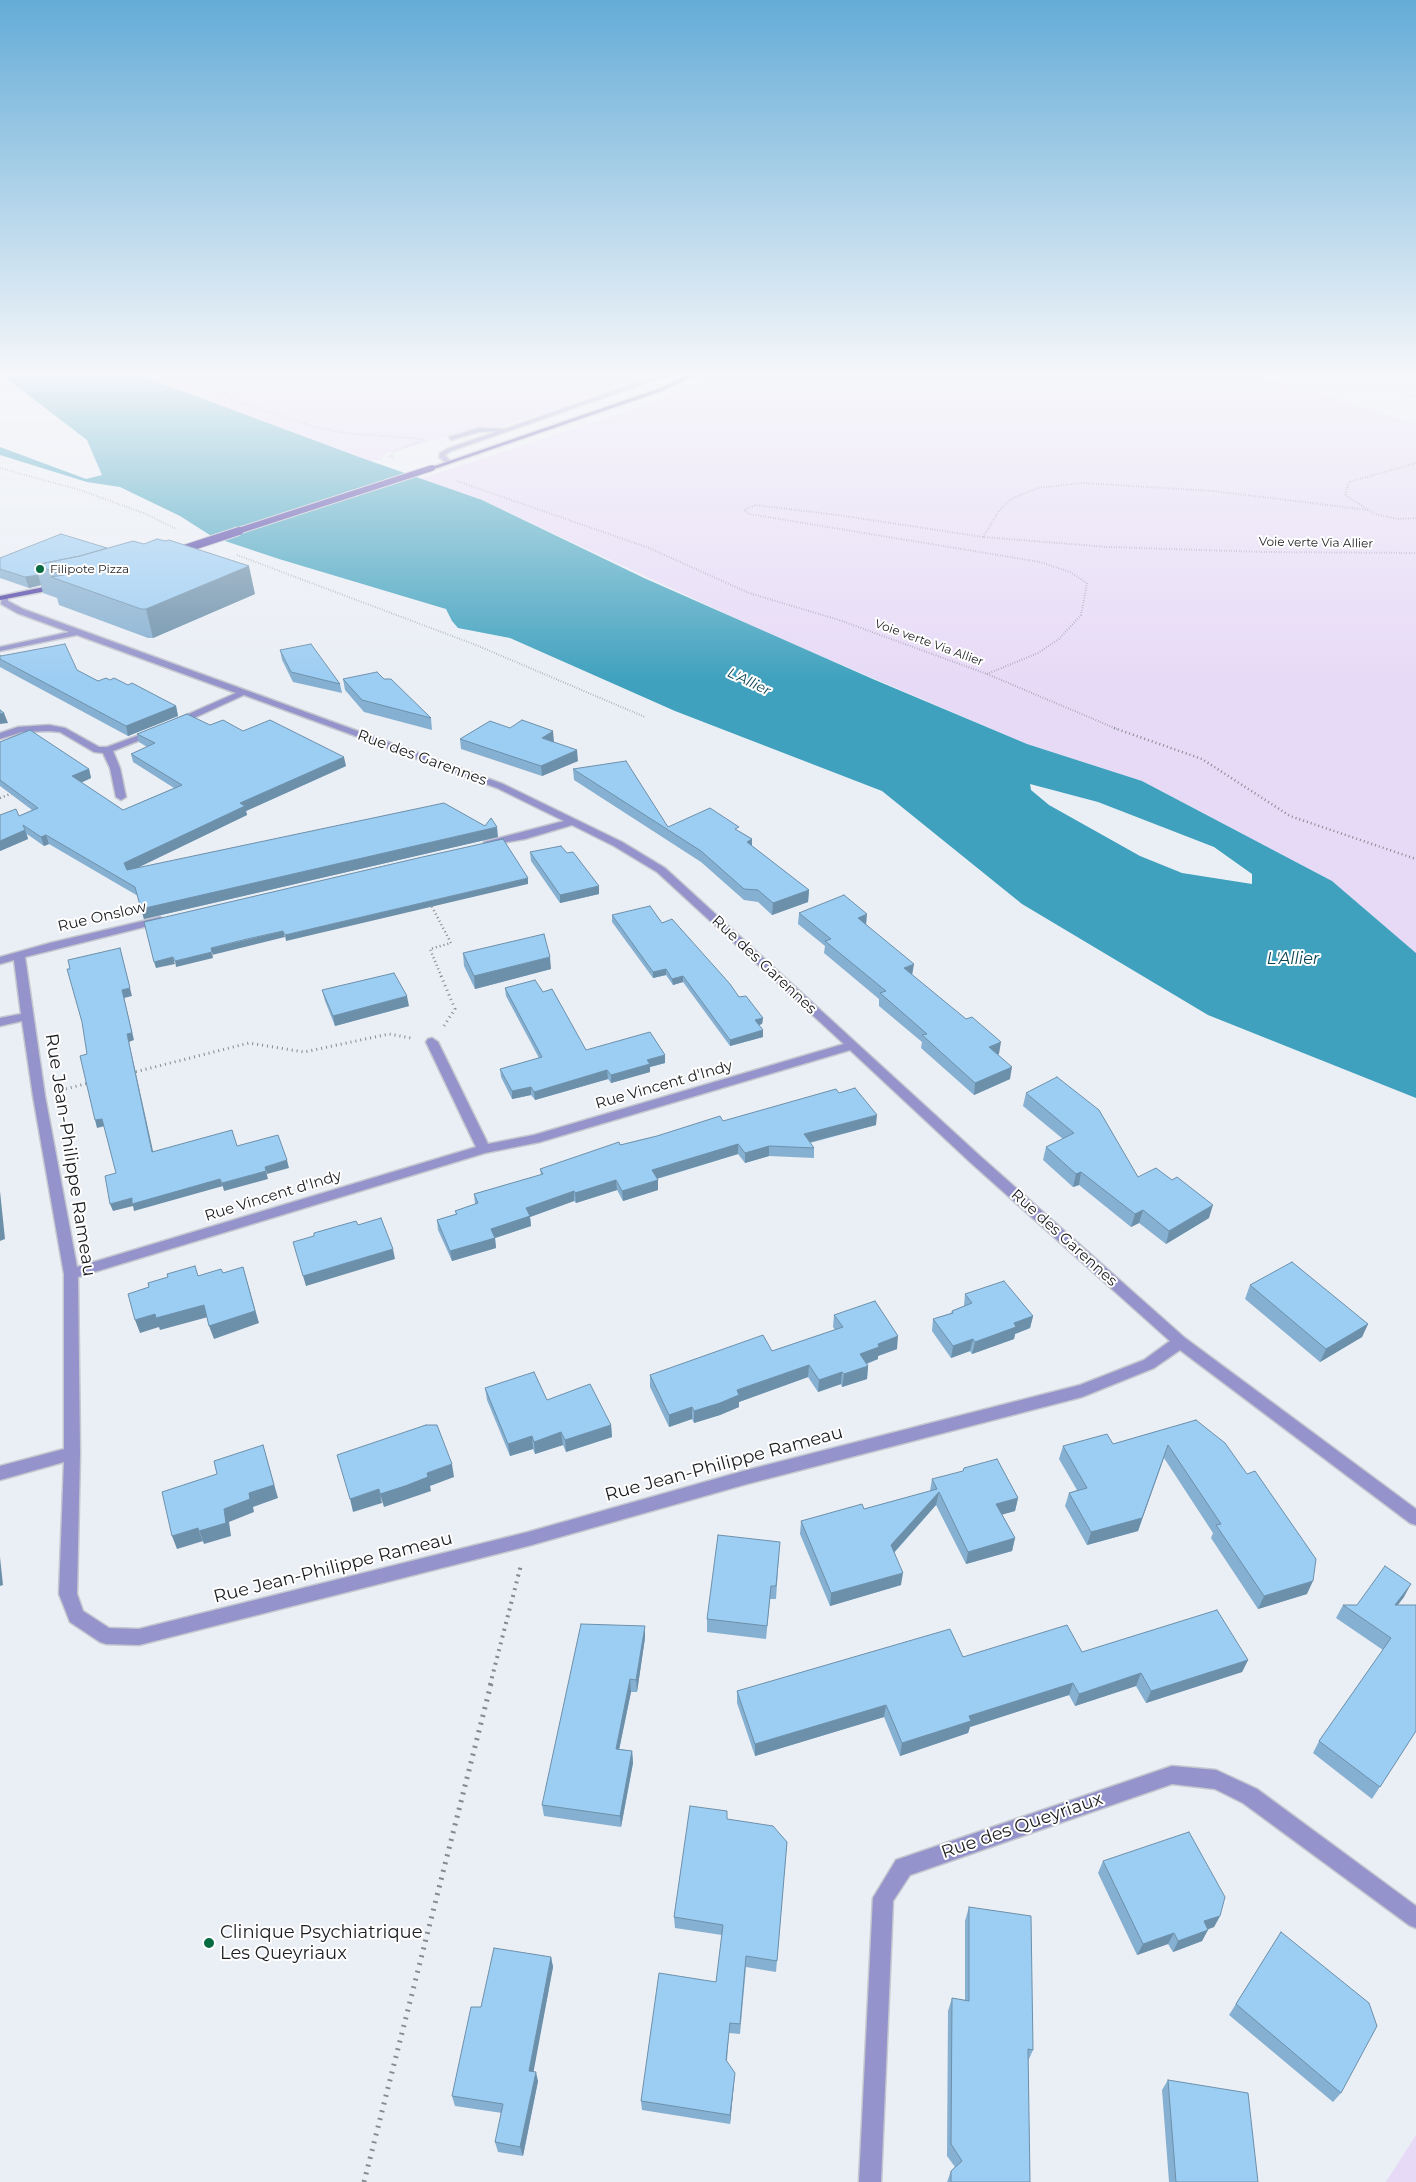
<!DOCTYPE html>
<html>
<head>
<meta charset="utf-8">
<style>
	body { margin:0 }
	canvas { display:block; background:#eaeef5 }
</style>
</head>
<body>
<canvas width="1416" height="2182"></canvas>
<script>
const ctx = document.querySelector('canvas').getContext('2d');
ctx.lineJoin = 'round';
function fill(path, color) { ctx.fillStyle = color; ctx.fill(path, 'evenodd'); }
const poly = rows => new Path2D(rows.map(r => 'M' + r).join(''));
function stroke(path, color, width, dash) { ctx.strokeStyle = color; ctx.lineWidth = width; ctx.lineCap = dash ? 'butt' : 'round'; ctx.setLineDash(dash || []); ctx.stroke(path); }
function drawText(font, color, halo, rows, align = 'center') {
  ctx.font = font + ' Montserrat,sans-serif'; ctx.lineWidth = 4; ctx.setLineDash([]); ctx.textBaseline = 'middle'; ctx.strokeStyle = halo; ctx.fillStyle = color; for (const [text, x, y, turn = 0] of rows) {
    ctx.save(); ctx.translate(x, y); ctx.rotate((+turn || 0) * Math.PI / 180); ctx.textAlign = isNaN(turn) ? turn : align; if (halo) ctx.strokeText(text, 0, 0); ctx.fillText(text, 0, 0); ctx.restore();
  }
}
const green = poly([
	[107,375,657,375,597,397,489,430,456,438,439,439,386,453,381,460,360,461],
	[710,375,1258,375,1416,424,1416,953,1332,881,1142,781,1027,744,763,631,482,500,420,479,634,409,691,386],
	[1416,2135,1416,2182,1386,2182]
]);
const water = poly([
	[2,375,139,375,359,457,482,500,644,578,875,680,1027,744,1142,781,1332,881,1416,953,1416,1098,1208,1015,1022,904,882,791,675,711,510,638,458,628,452,621,446,609,279,559,213,537,180,516,120,487,87,482,0,455,0,447,86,479,102,475,87,440],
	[1030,784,1098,802,1214,847,1252,874,1252,884,1182,873,1140,856,1049,805,1031,790]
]);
const pathFar4 = poly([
	[181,375,211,387,242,403,312,426,345,433,422,439],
	[1372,375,1416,398],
	[393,458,391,456,394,452,425,439],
	[1416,463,1349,482,1345,495,1375,514,1398,519,1416,518],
	[0,468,80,490,146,514,176,529],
	[457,481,649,548,749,593,839,620,987,674,1117,729],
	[983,537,999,511,1011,499,1038,488,1081,483,1213,491,1368,510],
	[237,555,476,645,645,717],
	[987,674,1038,653,1059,639,1081,615,1087,583,1070,572,1040,562,749,514,744,510,755,505,838,515,983,537,1108,547,1265,552,1416,553]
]);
const pathFar3 = poly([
	[1114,728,1202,759,1290,816,1416,859],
	[0,798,13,793],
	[430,903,451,943,430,949,442,978]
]);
const pathFar2 = poly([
	[441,976,455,1009,444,1026],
	[131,1073,249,1043,304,1052,389,1034,411,1038],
	[61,1090,89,1083]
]);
const pathFar1 = poly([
	[490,1685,521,1565]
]);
const path = poly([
	[364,2182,491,1684]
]);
const minor = poly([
	[660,375,669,375,451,451,445,455,451,462,450,463,446,463,439,457,440,453,447,449,498,431,479,432,451,440,449,437,479,428,505,429,660,375],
	[2,596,8,596,8,601,23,609,503,784,622,842,665,868,980,1156,1185,1338,1416,1509,1416,1525,1410,1523,1180,1350,1154,1368,1082,1397,747,1484,528,1546,139,1645,106,1644,100,1642,70,1622,59,1594,64,1462,0,1480,0,1466,64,1449,64,1274,33,1096,22,1021,0,1026,0,1018,21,1014,14,960,0,964,0,957,50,943,160,917,165,920,164,922,25,957,45,1096,77,1267,476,1147,426,1042,428,1039,432,1038,438,1042,488,1144,534,1135,844,1044,657,872,614,846,572,825,525,839,484,846,484,842,564,821,497,788,244,695,181,724,175,724,175,720,236,693,77,635,0,651,0,647,69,632,17,613,1,604,2,596],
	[850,1050,970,1162,1170,1341,1144,1360,1080,1385,747,1470,528,1532,139,1629,109,1628,83,1611,77,1594,80,1453,78,1277,485,1153,540,1142,850,1050],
	[49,725,65,728,99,747,107,747,153,730,158,733,113,751,120,768,126,797,121,800,116,797,110,768,103,753,94,752,60,732,49,731,22,732,0,739,0,733,18,727,49,725],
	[1172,1766,1216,1770,1257,1789,1416,1906,1416,1928,1409,1925,1243,1803,1215,1789,1172,1784,910,1875,893,1901,881,2182,859,2182,873,1898,896,1860,1172,1766]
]);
const major = poly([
	[688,375,696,375,662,391,434,469,429,468,658,389,688,375],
	[59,584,63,586,62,588,0,600,0,596,59,584]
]);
const majorBridgeFar1 = poly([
	[235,532,432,468]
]);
const majorBridge = poly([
	[175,552,239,531]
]);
const wall = poly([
	[0,558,255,594,153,638,148,638,59,605,57,598,43,593,41,585,29,588,0,578],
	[280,650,340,684,342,693,293,682,282,660],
	[0,655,1,656,77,670,98,681,110,680,176,706,178,716,128,736,0,667],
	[343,679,431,718,432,730,364,712,345,690],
	[210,725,243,731,346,766,246,811,247,815,136,868,498,837,144,919,138,896,49,844,44,846,27,834,28,839,0,851,0,815,19,816,32,810,0,786,0,742,89,769,91,778,81,783,123,810,174,788,133,762,131,754,147,747,139,742,137,734],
	[510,728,554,742,553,742,578,761,542,776,461,749,460,739],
	[573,769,668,827,739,831,752,839,752,846,809,890,808,902,772,915,758,902,744,900,701,862,574,780],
	[530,852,567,853,599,886,599,894,560,903,531,861],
	[799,913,867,925,912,975,999,1054,998,1054,1010,1079,974,1095,921,1048,922,1042,879,1006,879,999,824,953,825,946,798,924],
	[612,915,662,923,739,997,763,1018,762,1024,759,1025,763,1037,730,1046,683,982,673,985,666,975,653,978,612,922],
	[463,953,551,969,475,989,464,966],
	[505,988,586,1050,665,1055,665,1063,650,1067,650,1072,611,1083,608,1079,535,1100,531,1095,512,1099,501,1077,500,1069,539,1058,506,996],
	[322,990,409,1006,335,1026,325,1001],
	[1026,1093,1138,1177,1209,1218,1166,1244,1139,1223,1131,1227,1079,1185,1073,1187,1043,1160,1046,1147,1063,1139,1023,1106],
	[723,1121,876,1125,810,1143,814,1148,814,1158,769,1156,745,1163,738,1154,657,1179,658,1180,658,1190,623,1201,617,1190,576,1203,574,1201,530,1217,531,1226,495,1238,496,1248,452,1261,438,1230,437,1220,456,1214,455,1211,475,1204,474,1194,541,1175,540,1169,620,1145],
	[1250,1285,1368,1324,1362,1337,1320,1362,1245,1299],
	[965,1294,1033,1316,1030,1328,1015,1334,1014,1339,972,1354,970,1351,951,1358,932,1331,933,1319,951,1313,952,1311,964,1306],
	[834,1315,897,1349,878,1356,878,1359,867,1364,868,1366,867,1379,842,1387,841,1384,818,1392,808,1377,739,1402,739,1407,720,1415,694,1423,692,1419,669,1427,650,1387,650,1375,772,1351,835,1330,833,1327],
	[485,1388,547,1400,611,1425,612,1437,566,1452,563,1445,535,1454,533,1449,510,1456,487,1400],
	[1196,1420,1307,1594,1258,1609,1211,1538,1213,1533,1164,1458,1138,1531,1087,1545,1065,1506,1069,1493,1077,1490,1059,1459,1063,1446,1113,1444],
	[932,1479,1018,1498,1015,1511,1002,1514,1015,1538,1012,1551,966,1564,936,1505,894,1553,901,1585,830,1606,800,1534,801,1521,864,1509,930,1491],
	[779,1555,776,1599,770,1599,766,1639,707,1632,707,1619],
	[1404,1597,1397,1605,1416,1731,1372,1799,1313,1753,1319,1741,1383,1650,1336,1618,1343,1605,1357,1605],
	[645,1638,637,1692,631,1692,619,1749,632,1751,633,1763,621,1827,544,1816,542,1805],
	[1082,1652,1248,1660,1242,1672,1146,1703,1136,1686,1075,1706,1069,1695,970,1727,968,1733,900,1756,884,1717,755,1756,737,1703,737,1691,963,1657],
	[727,1819,787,1842,776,1972,746,1967,740,2034,729,2033,727,2061,734,2083,730,2124,642,2110,641,2101,716,1982,722,1935,675,1928,674,1917],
	[1103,1861,1220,1916,1214,1927,1208,1929,1202,1941,1173,1952,1168,1944,1137,1955,1098,1873],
	[969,1907,1033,2050,1028,2061,1030,2182,947,2182,951,2171,955,2167,947,2156,948,2011,952,1998,965,2000,965,1921],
	[1281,1932,1341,2093,1333,2102,1229,2015],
	[551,1957,553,1967,533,2071,538,2081,523,2156,498,2152,495,2142,502,2113,455,2106,452,2096,481,2007],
	[1168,2080,1258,2182,1169,2182,1162,2090]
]);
const shadedWall = poly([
	[249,566,255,594,153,638,146,609],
	[38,575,41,585,29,588,25,577],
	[176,706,178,716,128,736,126,726],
	[4,713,8,723,0,724,0,714],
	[553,731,554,742,543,749,542,738],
	[577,750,578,761,542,776,541,766],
	[344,757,346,766,246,811,247,815,127,873,124,863,240,803],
	[89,769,91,778,75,785,72,776],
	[497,827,498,837,144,919,141,909],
	[25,830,28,839,0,851,0,841],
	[46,835,49,844,44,846,41,837],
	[752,839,752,851,747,842],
	[528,878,528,884,286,941,285,935],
	[599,886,599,894,560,903,560,895],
	[809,890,808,902,772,915,773,903],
	[867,914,866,926,858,918],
	[283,931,285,937,212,955,211,948],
	[120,948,132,996,124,998,134,1040,129,1042,155,1160,152,1152,127,1034,122,990],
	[212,952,213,958,176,967,175,961],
	[173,957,175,964,156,968,154,962],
	[550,957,551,969,475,989,474,976],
	[914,964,912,976,904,968],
	[666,969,666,975,653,978,653,972],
	[683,976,683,982,673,985,672,979],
	[407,996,409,1006,335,1026,333,1016],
	[763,1018,762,1024,755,1026,755,1020],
	[763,1030,763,1037,730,1046,730,1040],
	[1001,1042,999,1054,987,1059,989,1047],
	[665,1055,665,1063,650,1067,650,1072,611,1083,611,1075,647,1060],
	[1012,1067,1010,1079,974,1095,975,1083],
	[607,1070,608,1079,535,1100,534,1092],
	[531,1087,531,1095,512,1099,512,1091],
	[877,1115,876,1125,803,1144,804,1134],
	[102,1119,105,1126,97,1128,95,1120],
	[738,1144,738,1154,652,1180,652,1170],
	[769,1146,769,1156,745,1163,745,1153],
	[287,1160,289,1168,267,1174,265,1167],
	[266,1171,268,1179,224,1191,222,1183],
	[1081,1172,1079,1185,1073,1187,1076,1174],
	[220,1179,223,1186,134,1211,133,1206,113,1211,110,1204,132,1198],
	[616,1180,617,1190,576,1203,575,1193],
	[658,1180,658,1190,623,1201,622,1191],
	[0,1191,5,1239,0,1241],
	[574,1191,574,1201,530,1217,531,1226,495,1238,496,1248,452,1261,450,1251,526,1208],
	[1213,1205,1209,1218,1166,1244,1169,1231],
	[1143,1210,1139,1223,1131,1227,1135,1214],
	[393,1249,395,1259,306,1286,303,1276],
	[243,1267,259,1323,214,1339,209,1326],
	[204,1305,208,1317,160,1330,159,1327,140,1333,135,1320,155,1314],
	[1033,1316,1030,1328,1015,1334,1014,1339,972,1354,975,1342,1014,1323],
	[1368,1324,1362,1337,1320,1362,1326,1349],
	[898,1336,897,1349,878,1356,878,1359,859,1366,860,1354,878,1344],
	[973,1339,970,1351,951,1358,953,1346],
	[809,1365,808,1377,739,1402,739,1407,720,1415,694,1423,694,1411,737,1390],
	[868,1366,867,1379,842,1387,844,1374],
	[842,1372,841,1384,818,1392,819,1380],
	[692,1407,692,1419,669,1427,669,1415],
	[611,1425,612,1437,566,1452,565,1440],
	[561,1432,563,1445,535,1454,534,1442],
	[532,1436,533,1449,510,1456,508,1444],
	[263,1445,278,1498,253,1507,254,1512,229,1522,231,1536,204,1544,199,1531,224,1509,249,1493],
	[1168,1445,1138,1531,1087,1545,1091,1532],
	[452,1464,454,1477,430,1486,431,1491,384,1507,380,1494,427,1473],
	[379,1489,382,1503,353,1512,350,1499],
	[939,1492,936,1505,889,1558,891,1545],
	[1018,1498,1015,1511,994,1517,996,1504],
	[198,1528,203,1541,177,1549,172,1536],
	[1015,1538,1012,1551,966,1564,968,1552],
	[0,1557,3,1585,0,1586],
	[903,1573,901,1585,830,1606,831,1593],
	[1313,1581,1307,1594,1258,1609,1264,1596],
	[1411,1584,1404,1597,1388,1618,1395,1605],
	[645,1626,645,1638,637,1692,636,1680],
	[1248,1660,1242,1672,1146,1703,1151,1691],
	[1141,1673,1136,1686,1075,1706,1079,1694],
	[630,1679,631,1692,617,1760,616,1749],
	[1073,1683,1069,1695,970,1727,968,1733,900,1756,902,1743,969,1716],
	[886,1705,884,1717,755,1756,755,1744],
	[632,1751,633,1763,621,1827,620,1816],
	[1220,1916,1214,1927,1198,1933,1204,1921],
	[1208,1930,1202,1941,1173,1952,1178,1941],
	[1174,1933,1168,1944,1137,1955,1143,1944],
	[551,1957,553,1967,532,2080,529,2071],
	[536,2072,538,2081,523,2156,520,2147],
	[735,2073,734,2083,730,2124,730,2115]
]);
const building = poly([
	[61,534,107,548,80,556,35,565,38,575,25,577,0,569,0,558,61,534],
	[157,539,166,541,169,540,249,566,146,609,141,609,51,577,64,575,35,565,80,556,133,541,144,544,157,539],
	[65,644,77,670,98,681,106,678,110,680,114,678,128,685,132,683,176,706,126,726,0,659,0,655,1,656,65,644],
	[311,644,340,684,291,672,280,650,311,644],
	[377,672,384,679,391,679,431,718,362,700,343,679,377,672],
	[0,710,4,713,0,714,0,710],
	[187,714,210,725,223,720,243,731,270,720,344,757,240,803,245,806,124,863,127,870,444,803,485,826,491,818,497,827,141,909,135,887,46,835,41,837,23,825,25,830,0,841,0,815,16,809,19,816,38,808,0,780,0,742,30,730,89,769,72,776,123,810,182,785,131,754,155,743,137,734,187,714],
	[522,720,553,731,542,738,577,750,541,766,460,739,490,721,510,728,522,720],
	[626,761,668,827,710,808,739,827,735,829,752,839,747,842,809,890,773,903,758,890,744,889,701,851,573,769,626,761],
	[503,839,528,878,285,935,283,931,247,939,211,948,212,952,175,961,173,957,154,962,144,922,418,858,503,839],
	[561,846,567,853,573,852,599,886,560,895,530,852,561,846],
	[844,895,867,914,858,918,914,964,904,968,966,1019,972,1017,1001,1042,989,1047,1012,1067,975,1083,922,1035,927,1034,880,993,886,991,825,941,831,939,799,913,844,895],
	[650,906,662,923,672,919,730,984,739,997,746,996,763,1018,755,1020,763,1030,730,1040,683,976,672,979,666,969,653,972,612,915,650,906],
	[544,934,550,957,474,976,463,953,544,934],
	[120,948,130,988,122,990,132,1033,127,1034,152,1152,232,1130,237,1146,278,1135,287,1160,265,1167,266,1171,222,1183,220,1179,132,1204,132,1198,110,1204,105,1176,116,1173,102,1119,95,1120,80,1056,87,1054,82,1022,67,969,70,969,68,960,120,948],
	[394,973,407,996,333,1016,322,990,394,973],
	[535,980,543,992,552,989,586,1050,650,1032,665,1055,647,1060,650,1064,611,1075,607,1070,534,1092,531,1087,512,1091,500,1069,542,1057,505,988,535,980],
	[1057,1077,1099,1110,1138,1177,1156,1168,1172,1180,1177,1177,1213,1205,1169,1231,1143,1210,1135,1214,1081,1172,1076,1174,1046,1147,1074,1133,1026,1093,1057,1077],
	[855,1088,877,1115,804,1134,814,1148,769,1146,745,1153,738,1144,652,1170,658,1180,622,1191,616,1180,575,1193,574,1191,526,1208,530,1216,491,1229,495,1238,450,1251,437,1220,457,1214,455,1211,478,1203,474,1194,543,1174,540,1169,619,1142,620,1145,657,1136,720,1116,723,1121,836,1089,839,1093,855,1088],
	[381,1218,393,1249,303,1276,293,1242,314,1236,314,1233,356,1221,358,1225,381,1218],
	[1292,1262,1368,1324,1326,1349,1250,1285,1292,1262],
	[195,1266,198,1276,221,1269,223,1273,243,1267,255,1311,209,1326,204,1305,156,1318,155,1314,135,1320,128,1294,149,1287,148,1283,168,1277,167,1274,195,1266],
	[1004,1281,1033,1316,1014,1323,1016,1327,975,1342,973,1339,953,1346,933,1319,953,1313,952,1311,972,1303,965,1294,1004,1281],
	[875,1301,898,1336,878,1344,879,1347,860,1354,868,1366,844,1374,842,1372,819,1380,809,1365,737,1390,739,1395,720,1403,694,1411,692,1407,669,1415,650,1375,763,1335,772,1351,843,1327,834,1315,875,1301],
	[534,1372,547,1400,590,1384,611,1425,565,1440,561,1432,534,1442,532,1436,508,1444,485,1388,534,1372],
	[1196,1420,1225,1443,1247,1474,1255,1471,1316,1559,1313,1581,1264,1596,1216,1525,1221,1524,1168,1445,1142,1518,1091,1532,1069,1493,1087,1488,1063,1446,1107,1434,1113,1444,1196,1420],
	[426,1425,437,1425,452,1464,427,1473,428,1477,405,1486,380,1494,379,1489,350,1499,337,1455,426,1425],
	[263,1445,274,1485,249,1493,250,1499,224,1509,226,1523,199,1531,198,1528,172,1536,162,1492,217,1474,214,1461,263,1445],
	[997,1459,1018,1498,996,1504,1015,1538,968,1552,939,1492,891,1545,903,1573,831,1593,801,1521,862,1504,864,1509,937,1489,932,1479,963,1471,964,1468,997,1459],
	[718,1535,780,1542,776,1586,771,1586,767,1626,707,1619,718,1535],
	[1385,1566,1411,1584,1395,1605,1416,1605,1416,1731,1380,1787,1319,1741,1391,1638,1343,1605,1357,1605,1385,1566],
	[1217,1610,1248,1660,1151,1691,1141,1673,1079,1694,1073,1683,969,1716,971,1721,902,1743,886,1705,755,1744,737,1691,950,1629,963,1657,1067,1625,1082,1652,1217,1610],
	[581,1624,645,1626,636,1680,630,1679,616,1749,632,1751,620,1816,542,1805,581,1624],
	[690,1806,727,1811,727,1819,773,1826,787,1842,777,1961,746,1956,740,2024,730,2023,726,2060,735,2073,730,2115,641,2101,659,1973,716,1982,723,1925,674,1917,690,1806],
	[1189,1832,1225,1897,1220,1916,1204,1921,1208,1930,1178,1941,1174,1933,1143,1944,1103,1861,1189,1832],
	[969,1907,1031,1916,1033,2050,1028,2049,1030,2182,951,2182,951,2171,962,2161,951,2144,952,1998,969,2001,969,1907],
	[1281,1932,1369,2003,1377,2026,1341,2093,1236,2004,1281,1932],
	[494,1948,551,1957,529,2071,536,2072,520,2147,495,2142,503,2104,452,2096,471,2007,481,2007,494,1948],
	[1168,2080,1248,2093,1258,2182,1176,2182,1168,2080]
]);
const markers = [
	[40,569,5,"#076c42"],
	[209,1943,6,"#076c42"]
];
const farStreetnames = [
	["Voie verte Via Allier",1316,543,1],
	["Voie verte Via Allier",929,643,20]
];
const farPoinames = [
	["Filipote Pizza",50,569]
];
const farWaternames = [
	["L'Allier",749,682,26]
];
const streetNames = [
	["Rue des Garennes",422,758,20],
	["Rue Onslow",102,917,-13],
	["Rue des Garennes",764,965,43],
	["Rue Vincent d'Indy",664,1085,-16],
	["Rue Vincent d'Indy",273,1196,-17],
	["Rue des Garennes",1064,1238,42]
];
const waterNames = [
	["L'Allier",1293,959]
];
const nearStreetnames = [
	["Rue Jean-Philippe Rameau",70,1155,81],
	["Rue Jean-Philippe Rameau",724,1464,-15],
	["Rue Jean-Philippe Rameau",333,1568,-14],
	["Rue des Queyriaux",1022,1826,-19]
];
const nearPoinames = [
	["Clinique Psychiatrique",220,1933],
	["Les Queyriaux",220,1954]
];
fill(green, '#e7daf7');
fill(water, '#3fa1be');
stroke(minor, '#c5c8cf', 3);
stroke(major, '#c5c8cf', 3);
stroke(pathFar4, '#86898e', 2, [0.5, 2]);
stroke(pathFar3, '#86898e', 2.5, [1, 3]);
stroke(pathFar2, '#86898e', 3, [1, 4]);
stroke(pathFar1, '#86898e', 4, [2, 5]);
stroke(path, '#86898e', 5, [2, 6]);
fill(minor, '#9493cb');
fill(major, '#5041a6');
stroke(majorBridgeFar1, '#c5c8cf', 8, []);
stroke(majorBridge, '#c5c8cf', 10, []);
stroke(majorBridgeFar1, '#5041a6', 6);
stroke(majorBridge, '#5041a6', 8);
fill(wall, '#86b0d1');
fill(shadedWall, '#6d90aa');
fill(building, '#9ccdf3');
stroke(building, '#6d90aa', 1);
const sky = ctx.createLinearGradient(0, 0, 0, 681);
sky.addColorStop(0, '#64acd7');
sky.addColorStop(0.55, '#f6f7fa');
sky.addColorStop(1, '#f6f7fa00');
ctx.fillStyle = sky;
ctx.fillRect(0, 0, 1416, 681);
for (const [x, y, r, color] of markers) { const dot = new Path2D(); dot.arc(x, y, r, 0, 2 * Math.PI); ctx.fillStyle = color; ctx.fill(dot); stroke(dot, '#fff', 2); }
drawText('12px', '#1c1d20', '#fff', farStreetnames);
drawText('12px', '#1c1d20', '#fff', farPoinames, 'left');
drawText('italic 14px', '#0a4454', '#fff', farWaternames);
drawText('15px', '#1c1d20', '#fff', streetNames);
drawText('italic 16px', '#0a4454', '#fff', waterNames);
drawText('18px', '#1c1d20', '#fff', nearStreetnames);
drawText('18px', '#1c1d20', '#fff', nearPoinames, 'left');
</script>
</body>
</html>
